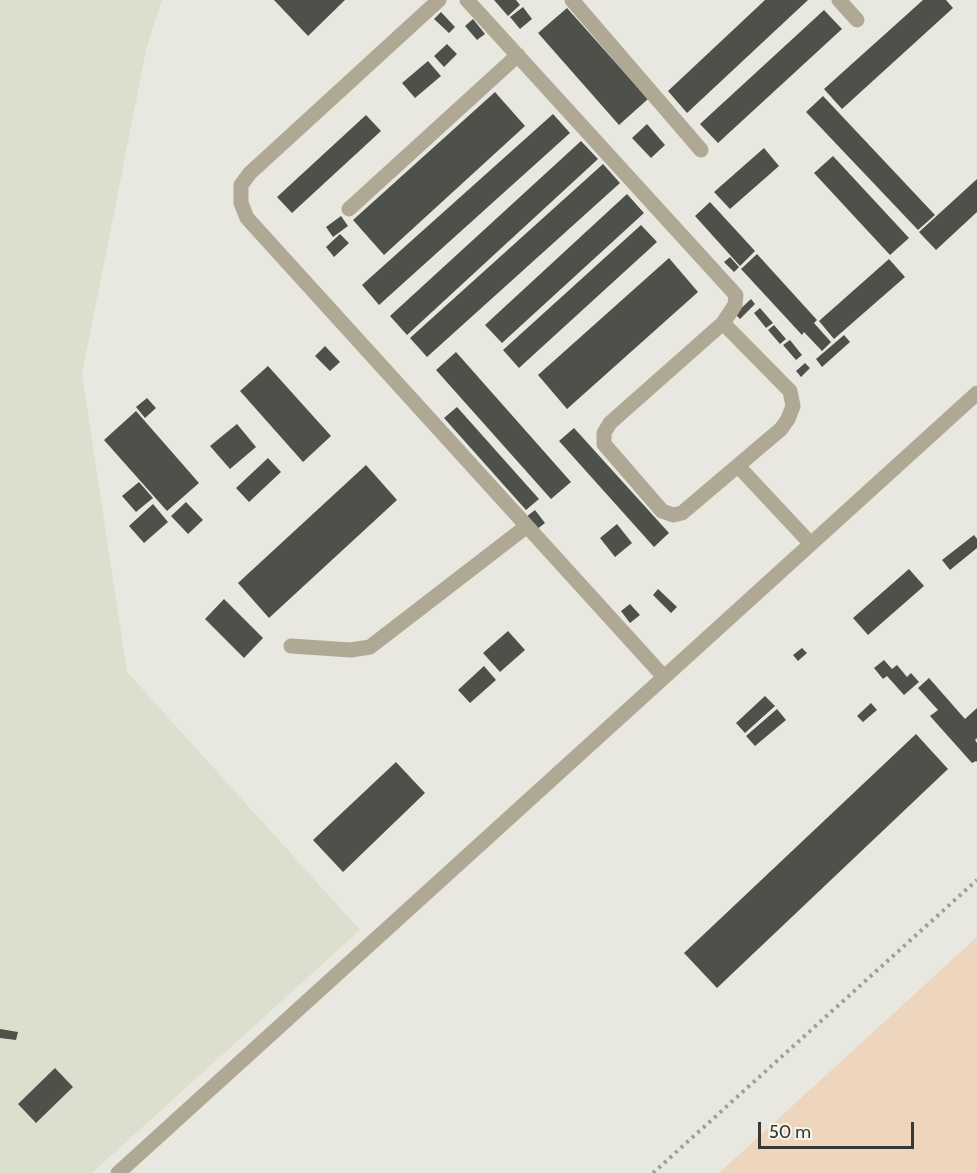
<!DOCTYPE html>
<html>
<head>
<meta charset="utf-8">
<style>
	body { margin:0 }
	#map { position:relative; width:977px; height:1173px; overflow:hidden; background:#e8e8e0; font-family:Cabin,sans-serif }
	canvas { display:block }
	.scale { position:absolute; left:758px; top:1122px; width:156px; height:27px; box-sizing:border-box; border:3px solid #383835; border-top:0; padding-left:8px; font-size:18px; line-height:21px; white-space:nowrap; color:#383835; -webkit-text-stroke:4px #f6f6ed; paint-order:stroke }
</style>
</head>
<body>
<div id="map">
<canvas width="977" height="1173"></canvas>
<div class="scale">50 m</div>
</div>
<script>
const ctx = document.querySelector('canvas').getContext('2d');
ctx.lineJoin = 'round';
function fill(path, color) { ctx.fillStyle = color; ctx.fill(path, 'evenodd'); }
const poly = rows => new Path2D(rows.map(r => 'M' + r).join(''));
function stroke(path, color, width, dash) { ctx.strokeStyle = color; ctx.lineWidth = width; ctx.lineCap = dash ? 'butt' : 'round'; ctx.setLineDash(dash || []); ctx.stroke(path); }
const built = poly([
	[0,0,162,0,147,46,82,374,127,672,360,930,92,1173,0,1173]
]);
const green = poly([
	[977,937,977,1173,719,1173]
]);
const building = poly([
	[274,0,345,0,308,36],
	[494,0,516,0,520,5,508,16],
	[765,0,808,0,687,113,668,91],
	[923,0,946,0,953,8,842,109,824,89],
	[523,7,532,19,520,29,510,17],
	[567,8,648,99,619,125,538,33],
	[824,10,842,29,718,143,700,124],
	[441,12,455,27,449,33,434,19],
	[473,19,485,34,477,40,465,26],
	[447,44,457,54,444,67,434,56],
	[428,61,441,76,415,98,402,83],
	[495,92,525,126,384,255,353,220],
	[823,96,935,215,918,230,806,112],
	[553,114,570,133,379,305,362,285],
	[366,115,381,131,292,213,277,197],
	[647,124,665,145,651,158,632,138],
	[581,141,598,159,407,335,390,316],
	[764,148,779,166,730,209,714,192],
	[833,156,909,238,890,255,814,173],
	[603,164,620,183,427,357,410,338],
	[977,179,977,212,936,250,919,232],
	[627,194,644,213,502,343,485,325],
	[710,202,755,251,740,266,695,216],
	[341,216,348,226,333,237,326,227],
	[641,225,657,242,519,368,503,350],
	[340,234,349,243,334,257,326,247],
	[757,254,817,320,814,323,831,342,822,351,804,332,802,335,741,269],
	[730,257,739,267,734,272,724,262],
	[669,258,698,292,567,409,538,375],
	[889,259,905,277,834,339,819,321],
	[751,299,755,304,740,319,735,314],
	[760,308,773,323,766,328,754,313],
	[774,325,786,339,780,344,768,330],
	[844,335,850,342,822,367,816,359],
	[790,340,802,355,796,360,783,345],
	[325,346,340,362,330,371,315,356],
	[456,352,571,482,551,499,436,370],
	[805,363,810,368,801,377,796,371],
	[268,366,331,436,303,462,240,391],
	[147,398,156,408,145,418,136,407],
	[457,407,539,499,526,510,444,418],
	[136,411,199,483,167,511,104,440],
	[237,424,256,447,230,469,210,446],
	[574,428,669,533,654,547,559,441],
	[268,458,281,472,249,502,236,488],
	[366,465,397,500,269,618,238,583],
	[139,482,153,498,136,512,122,496],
	[186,502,203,520,188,534,171,516],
	[153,504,168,522,144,543,129,526],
	[535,510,545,523,536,530,526,517],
	[617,524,632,543,615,557,600,538],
	[974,535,977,539,977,548,950,570,942,560],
	[909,569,924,586,868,635,853,618],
	[658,589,677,607,671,613,653,595],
	[224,599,263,638,244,658,205,619],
	[630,604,640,615,630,623,621,611],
	[508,631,525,650,500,672,483,653],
	[802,648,807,653,798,661,793,655],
	[884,660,892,669,897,665,907,677,911,673,919,682,904,695,887,676,883,679,874,668],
	[484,666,496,680,470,703,458,690],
	[929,678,965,719,977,708,977,738,975,740,977,743,977,762,976,761,972,763,930,716,938,710,918,688],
	[765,696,775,706,745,733,736,723],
	[871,703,877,710,863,722,857,716],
	[777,709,786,720,755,746,746,736],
	[916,734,948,769,717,988,684,953],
	[396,762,425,793,343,872,313,840],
	[0,1029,18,1032,16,1040,0,1038],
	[55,1068,73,1087,36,1123,18,1104]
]);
const path = poly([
	[653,1173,977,880]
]);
const minor = poly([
	[439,0,250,173,241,185,241,203,247,218,664,677],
	[467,0,736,295,735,305,723,323,610,423,604,433,604,444,662,511,673,515,682,513,781,429,788,419,793,406,790,391,723,323],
	[572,0,701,150],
	[839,0,857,20],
	[349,209,518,55],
	[739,467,811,544],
	[291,646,351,650,370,647,527,526],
	[118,1173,977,393]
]);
fill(built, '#dedece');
fill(green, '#edd6bd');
fill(building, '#4e514a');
stroke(path, '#9f9f9a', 4, [3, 4.5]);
stroke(minor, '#afa895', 15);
</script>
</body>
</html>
